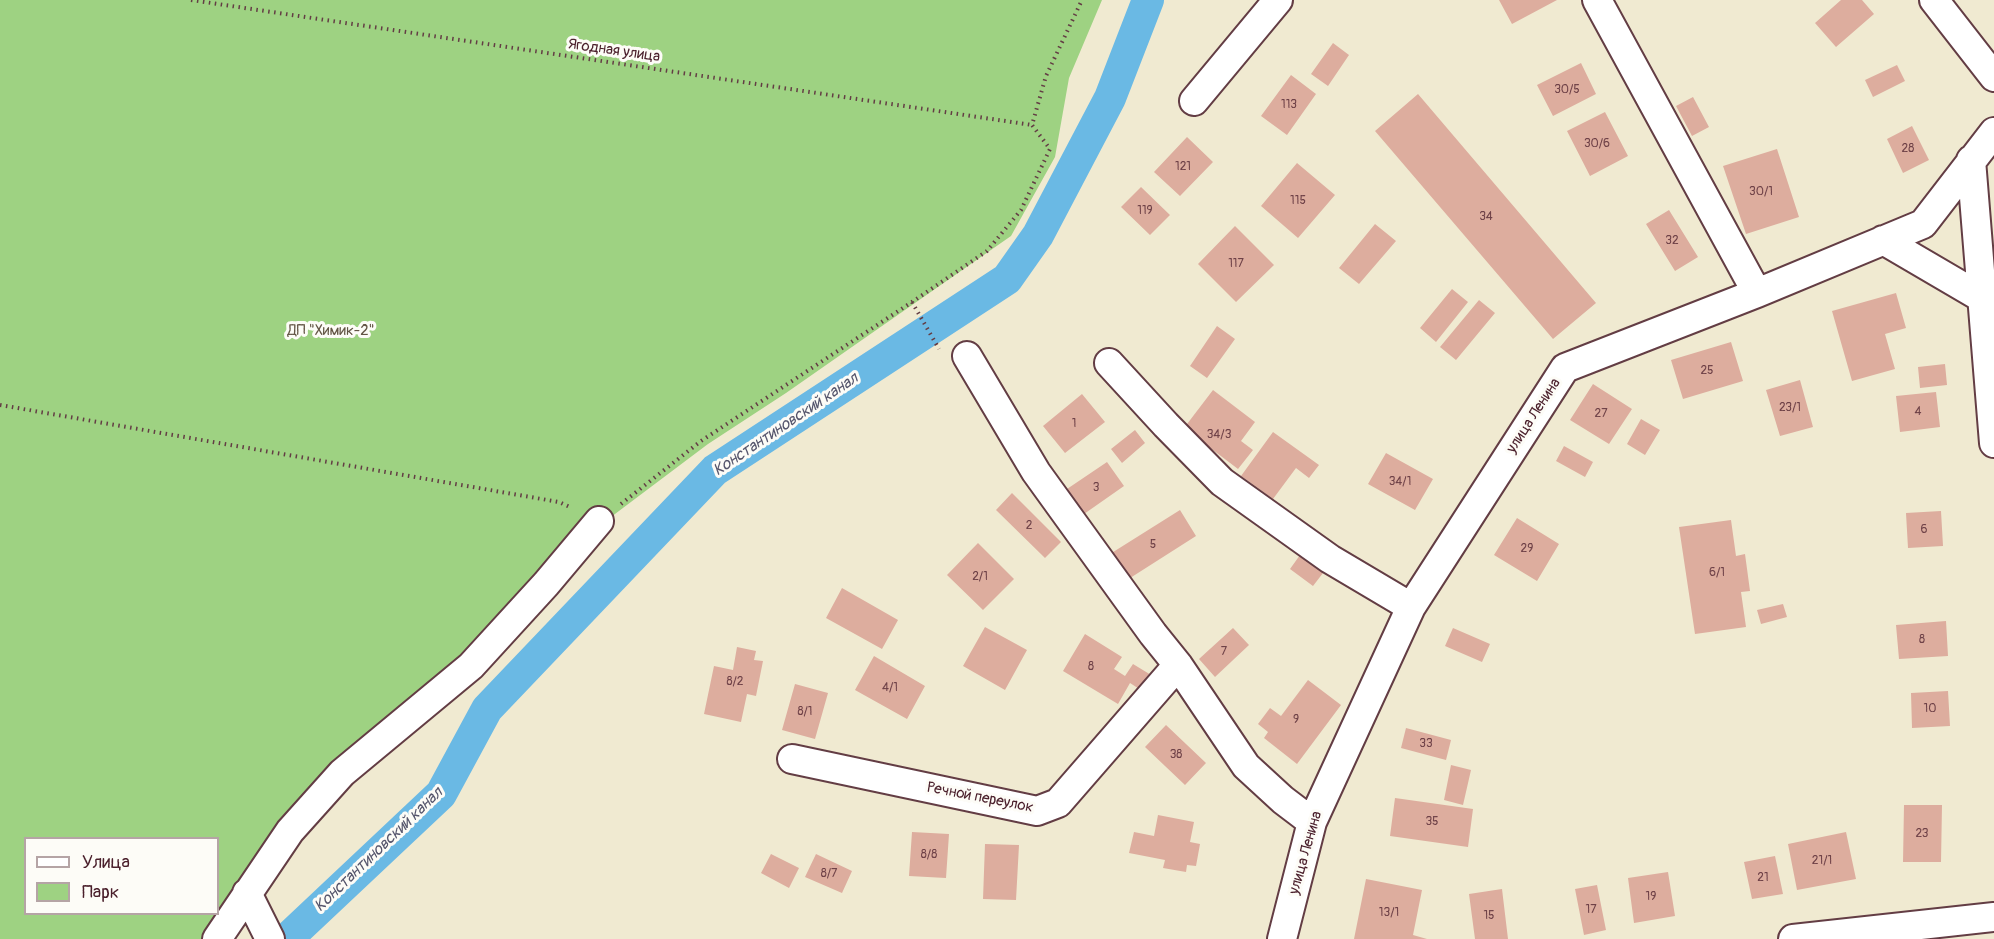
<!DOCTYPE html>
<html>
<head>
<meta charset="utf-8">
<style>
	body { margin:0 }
	#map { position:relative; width:1994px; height:939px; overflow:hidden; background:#f0ead1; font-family:Pangolin,sans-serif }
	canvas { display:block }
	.legend { position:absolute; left:24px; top:837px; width:195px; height:78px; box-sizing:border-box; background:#fdfcf7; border:2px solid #b5a4a5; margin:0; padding:8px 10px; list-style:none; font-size:18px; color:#4a1f2b }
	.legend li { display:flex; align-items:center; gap:12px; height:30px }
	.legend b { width:30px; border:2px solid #b5a4a5 }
</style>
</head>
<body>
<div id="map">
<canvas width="1994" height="939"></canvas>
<ul class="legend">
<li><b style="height:8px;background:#fff"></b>Улица</li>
<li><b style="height:16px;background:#9ed282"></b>Парк</li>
</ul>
</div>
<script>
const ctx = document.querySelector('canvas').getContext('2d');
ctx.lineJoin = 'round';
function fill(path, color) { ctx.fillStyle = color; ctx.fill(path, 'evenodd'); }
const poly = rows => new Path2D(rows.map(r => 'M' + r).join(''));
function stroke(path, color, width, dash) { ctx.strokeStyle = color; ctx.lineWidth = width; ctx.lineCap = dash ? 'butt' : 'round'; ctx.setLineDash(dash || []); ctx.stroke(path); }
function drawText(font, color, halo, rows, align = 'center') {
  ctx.font = font + ' Pangolin,sans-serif'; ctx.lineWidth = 6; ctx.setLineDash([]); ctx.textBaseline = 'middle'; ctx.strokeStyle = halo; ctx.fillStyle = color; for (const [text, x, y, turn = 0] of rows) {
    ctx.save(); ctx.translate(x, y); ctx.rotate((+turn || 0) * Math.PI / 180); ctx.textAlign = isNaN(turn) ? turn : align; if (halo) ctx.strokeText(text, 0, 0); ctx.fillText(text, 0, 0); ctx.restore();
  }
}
const green = poly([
	[0,0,1102,0,1069,78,1055,157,1011,236,786,393,708,444,603,523,346,774,224,939,0,939],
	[26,838,218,838,218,914,26,914]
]);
const canal = poly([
	[287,939,441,794,487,709,715,470,1007,279,1038,235,1110,98,1148,0]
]);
const building = poly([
	[1499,0,1557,0,1512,24],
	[1841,0,1862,0,1874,14,1836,47,1815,23],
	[1333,43,1349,55,1328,86,1311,74],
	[1581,63,1596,94,1553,116,1537,85],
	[1897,65,1905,81,1873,97,1865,80],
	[1291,75,1316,94,1287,135,1261,116],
	[1418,94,1596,303,1553,339,1375,131],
	[1693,97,1709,127,1692,136,1676,106],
	[1605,112,1628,156,1590,176,1567,131],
	[1912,126,1929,160,1903,173,1887,139],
	[1187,137,1213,162,1180,196,1154,172],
	[1777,149,1799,217,1746,234,1723,166],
	[1297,163,1335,195,1298,238,1261,206],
	[1141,187,1170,215,1150,235,1121,207],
	[1669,210,1698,257,1675,271,1646,224],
	[1375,224,1396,241,1359,284,1339,268],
	[1235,226,1274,265,1236,302,1198,264],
	[1452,289,1468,302,1436,342,1420,328],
	[1896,293,1906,328,1885,334,1895,369,1852,381,1832,311],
	[1479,300,1495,313,1456,360,1440,347],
	[1217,326,1235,339,1207,378,1190,366],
	[1731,342,1743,381,1683,399,1671,360],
	[1945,364,1947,385,1920,388,1918,367],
	[1800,380,1813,427,1780,436,1766,390],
	[1593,384,1632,409,1609,444,1570,420],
	[1213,390,1255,422,1241,441,1253,450,1238,469,1184,428],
	[1936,392,1940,427,1900,432,1896,396],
	[1082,394,1105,422,1065,453,1043,426],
	[1641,419,1660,430,1645,455,1627,444],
	[1135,430,1145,443,1122,463,1111,449],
	[1273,432,1319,465,1309,478,1296,468,1273,499,1241,476],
	[1564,446,1593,462,1585,477,1556,461],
	[1386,453,1433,479,1415,510,1368,484],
	[1107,462,1124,486,1084,514,1067,489],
	[1012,493,1061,542,1045,558,996,510],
	[1180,510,1196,536,1127,580,1110,554],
	[1941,511,1943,546,1908,548,1906,513],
	[1517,518,1559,544,1537,581,1494,555],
	[1731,520,1736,556,1745,554,1750,591,1741,592,1746,627,1695,634,1679,527],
	[978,543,1014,579,983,610,947,575],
	[1300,555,1323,573,1313,586,1290,569],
	[842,588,898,620,882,649,826,618],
	[1783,604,1787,617,1761,624,1757,610],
	[1946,621,1948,656,1899,659,1896,625],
	[985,627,1027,650,1005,690,963,666],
	[1233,628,1249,645,1215,677,1199,659],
	[1453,628,1490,644,1482,662,1445,646],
	[1085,634,1122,657,1114,669,1125,676,1133,664,1156,678,1147,694,1130,683,1118,704,1063,671],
	[737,647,756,651,754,660,763,661,756,696,747,694,741,722,704,714,714,666,733,670],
	[874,656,925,686,907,719,855,690],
	[1308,680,1341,705,1297,764,1264,738,1268,732,1258,724,1270,708,1281,716],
	[795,684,828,693,815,739,782,730],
	[1948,691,1950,726,1912,728,1911,693],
	[1166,725,1206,763,1185,785,1145,747],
	[1406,728,1451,740,1446,760,1401,748],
	[1451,765,1471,770,1463,805,1444,800],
	[1395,798,1473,809,1468,847,1390,836],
	[1904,805,1942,805,1941,862,1903,862],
	[1158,815,1194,822,1190,842,1200,844,1196,866,1187,865,1186,872,1163,868,1165,860,1129,853,1134,832,1154,836],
	[912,832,949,834,946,878,909,876],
	[1846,832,1856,879,1797,890,1788,844],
	[985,844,1019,845,1016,900,983,899],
	[771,854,799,868,789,888,761,873],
	[816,854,852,871,842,893,805,877],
	[1775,856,1783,894,1752,899,1744,862],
	[1668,872,1675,916,1634,923,1628,878],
	[1366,879,1422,890,1413,935,1427,939,1354,939],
	[1597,885,1606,930,1584,935,1575,889],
	[1502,889,1508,939,1475,939,1469,894]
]);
const path = poly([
	[191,0,1032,125],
	[912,302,939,349],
	[0,405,559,502,572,508],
	[621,504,701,441,912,302,987,251,1021,210,1050,149,1032,125,1046,76,1082,0]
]);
const minor = poly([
	[1597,0,1757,293],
	[1934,0,1994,77],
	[1194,101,1278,0],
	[1971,160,1994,443],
	[1883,240,1994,305],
	[967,356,1036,472,1153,634,1178,665,1246,766,1283,800,1312,822],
	[1109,363,1166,425,1222,482,1330,559,1411,607],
	[792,759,1037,811,1058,803,1178,665],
	[247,893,270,939],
	[217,939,290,831,342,773,471,666,546,584,599,521],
	[1282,939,1312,822,1411,607,1565,368,1757,293,1923,224,1994,132],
	[1793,939,1994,917]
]);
const numberNames = [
	["30/5",1567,90],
	["113",1289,105],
	["30/6",1597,144],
	["28",1908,149],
	["121",1183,167],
	["30/1",1761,192],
	["115",1298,201],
	["119",1145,211],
	["34",1486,217],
	["32",1672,241],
	["117",1236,264],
	["25",1707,371],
	["23/1",1790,408],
	["4",1918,412],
	["27",1601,414],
	["1",1074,424],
	["34/3",1219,435],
	["34/1",1400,482],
	["3",1096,488],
	["2",1029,526],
	["6",1924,530],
	["5",1153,545],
	["29",1527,549],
	["6/1",1717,573],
	["2/1",980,577],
	["8",1922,640],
	["7",1224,652],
	["8",1091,667],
	["8/2",735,682],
	["4/1",890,688],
	["10",1930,709],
	["8/1",805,712],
	["9",1296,720],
	["33",1426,744],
	["38",1176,755],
	["35",1432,822],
	["23",1922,834],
	["8/8",929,855],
	["21/1",1822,861],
	["8/7",829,874],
	["21",1763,878],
	["19",1651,897],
	["17",1591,910],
	["13/1",1389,913],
	["15",1489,916]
];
const streetNames = [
	["Ягодная улица",614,51,8],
	["улица Ленина",1534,416,-57],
	["Речной переулок",980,798,11],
	["улица Ленина",1306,853,-74]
];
const parkNames = [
	["ДП \"Химик-2\"",331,331]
];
const waterNames = [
	["Константиновский канал",786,425,-34],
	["Константиновский канал",379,850,-44]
];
fill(green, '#9ed282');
stroke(canal, '#6ab9e4', 32);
fill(building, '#ddad9e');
stroke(minor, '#633d44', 32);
stroke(path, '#633d44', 4, [1.5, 4.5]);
stroke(minor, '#fff', 28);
drawText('12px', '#6f4248', null, numberNames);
drawText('15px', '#4a1f2b', '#fdfcf7', streetNames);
drawText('15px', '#635545', '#fdfcf7', parkNames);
drawText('italic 16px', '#55556c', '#fdfcf7', waterNames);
</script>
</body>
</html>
